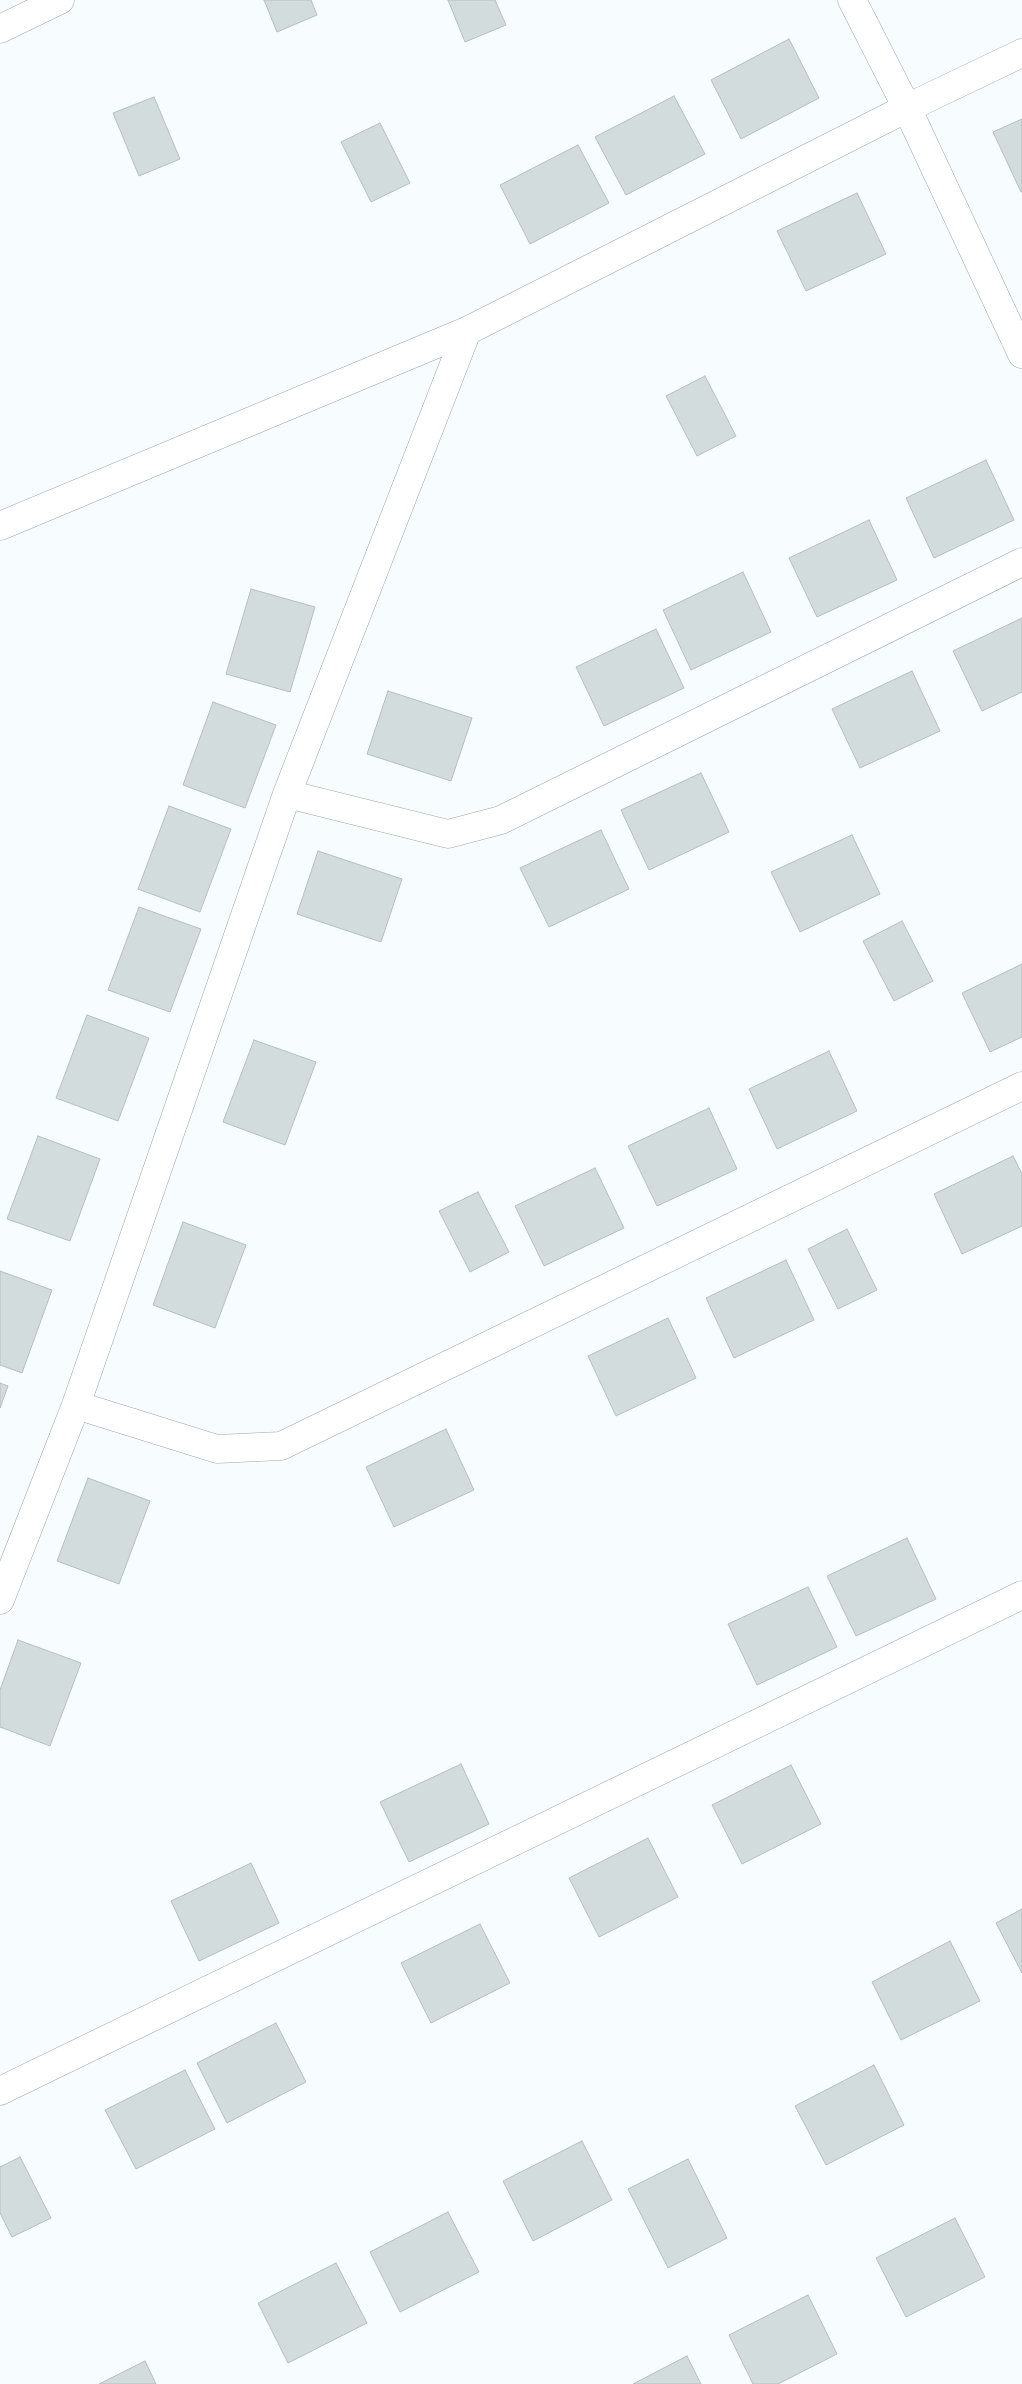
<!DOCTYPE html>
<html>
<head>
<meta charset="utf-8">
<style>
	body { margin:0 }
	canvas { display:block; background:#f7fdff }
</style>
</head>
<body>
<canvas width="1022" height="2384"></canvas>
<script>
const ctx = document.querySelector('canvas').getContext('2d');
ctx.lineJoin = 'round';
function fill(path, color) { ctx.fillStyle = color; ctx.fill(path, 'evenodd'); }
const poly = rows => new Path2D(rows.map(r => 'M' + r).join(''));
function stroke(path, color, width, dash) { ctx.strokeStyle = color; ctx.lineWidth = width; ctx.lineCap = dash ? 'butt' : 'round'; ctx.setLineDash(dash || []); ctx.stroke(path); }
const building = poly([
	[264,0,311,0,317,15,277,32,264,0],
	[448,0,495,0,506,25,465,42,448,0],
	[789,39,819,98,741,139,711,80,789,39],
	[674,96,705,154,626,195,595,137,674,96],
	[154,97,180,159,139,176,113,113,154,97],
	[1022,119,1022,192,1021,192,993,132,1022,119],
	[380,123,410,183,371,202,341,142,380,123],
	[578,145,609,203,530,244,500,185,578,145],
	[857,193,886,254,806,291,777,231,857,193],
	[705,376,736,436,697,456,666,396,705,376],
	[986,460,1014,520,934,558,906,498,986,460],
	[869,520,897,580,817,617,789,558,869,520],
	[743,572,771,632,691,670,663,610,743,572],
	[251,589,315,607,290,692,226,674,251,589],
	[1022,618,1022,692,982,711,953,651,1022,618],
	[656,629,684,688,604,726,576,667,656,629],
	[912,671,940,731,860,768,832,709,912,671],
	[388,691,472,718,451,781,367,754,388,691],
	[213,702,276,725,245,808,183,785,213,702],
	[701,773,729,832,649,870,621,810,701,773],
	[169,806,231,829,200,912,138,889,169,806],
	[601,830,629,889,549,927,520,868,601,830],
	[852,835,880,894,800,932,771,872,852,835],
	[318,851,402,879,381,942,297,914,318,851],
	[139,907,201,929,170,1012,108,990,139,907],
	[902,921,933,981,894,1001,863,941,902,921],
	[1022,964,1022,1037,990,1052,962,993,1022,964],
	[87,1015,149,1038,118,1121,56,1098,87,1015],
	[254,1040,316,1062,285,1145,223,1122,254,1040],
	[829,1051,857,1111,777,1149,749,1089,829,1051],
	[709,1108,737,1169,657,1206,628,1146,709,1108],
	[38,1136,100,1159,70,1241,7,1219,38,1136],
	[1013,1156,1022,1174,1022,1226,962,1254,934,1194,1013,1156],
	[595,1168,624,1228,544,1266,515,1206,595,1168],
	[478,1192,509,1252,470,1272,439,1211,478,1192],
	[183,1222,246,1245,215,1328,153,1305,183,1222],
	[847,1229,877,1290,838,1309,808,1249,847,1229],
	[786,1260,814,1320,734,1358,706,1298,786,1260],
	[0,1271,52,1290,22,1373,0,1365,0,1271],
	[668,1318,696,1378,616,1416,588,1356,668,1318],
	[0,1383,8,1386,0,1408,0,1383],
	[446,1429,474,1490,394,1527,366,1467,446,1429],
	[88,1478,150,1501,119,1584,57,1561,88,1478],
	[907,1538,936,1599,856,1636,827,1576,907,1538],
	[808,1587,837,1647,757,1685,728,1624,808,1587],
	[18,1640,81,1663,50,1746,0,1727,0,1690,18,1640],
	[461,1764,489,1824,409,1862,380,1802,461,1764],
	[791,1765,821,1824,742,1864,712,1805,791,1765],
	[648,1838,678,1897,599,1937,569,1878,648,1838],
	[251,1863,279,1923,199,1961,171,1901,251,1863],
	[1022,1909,1022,1973,996,1923,1022,1909],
	[480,1924,510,1983,431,2023,401,1963,480,1924],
	[950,1941,980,2001,901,2040,872,1982,950,1941],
	[276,2023,306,2082,227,2123,197,2063,276,2023],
	[874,2065,904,2125,826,2165,795,2106,874,2065],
	[185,2070,215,2129,136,2169,105,2110,185,2070],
	[582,2141,612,2200,533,2241,503,2181,582,2141],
	[20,2157,51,2218,12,2237,0,2213,0,2167,20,2157],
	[688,2159,727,2238,668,2268,628,2189,688,2159],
	[448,2212,479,2272,400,2312,370,2252,448,2212],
	[955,2218,985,2277,906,2317,876,2258,955,2218],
	[336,2263,367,2323,288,2363,258,2303,336,2263],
	[808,2295,837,2354,778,2384,753,2384,729,2335,808,2295],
	[687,2356,701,2384,633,2384,687,2356],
	[145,2361,156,2384,99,2384,145,2361]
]);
const minor = poly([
	[852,0,907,108,1022,354],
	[0,29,60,0],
	[0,526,467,331,907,108,1022,53],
	[287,794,448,834,501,820,1022,562],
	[76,1405,217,1449,281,1446,1022,1086],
	[0,1600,76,1405,287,794,467,331],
	[0,2091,1022,1595]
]);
fill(building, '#d2dcdc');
stroke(building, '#b6bfc0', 1);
stroke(minor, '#9ea7aa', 29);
stroke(minor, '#fff', 28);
</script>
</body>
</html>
